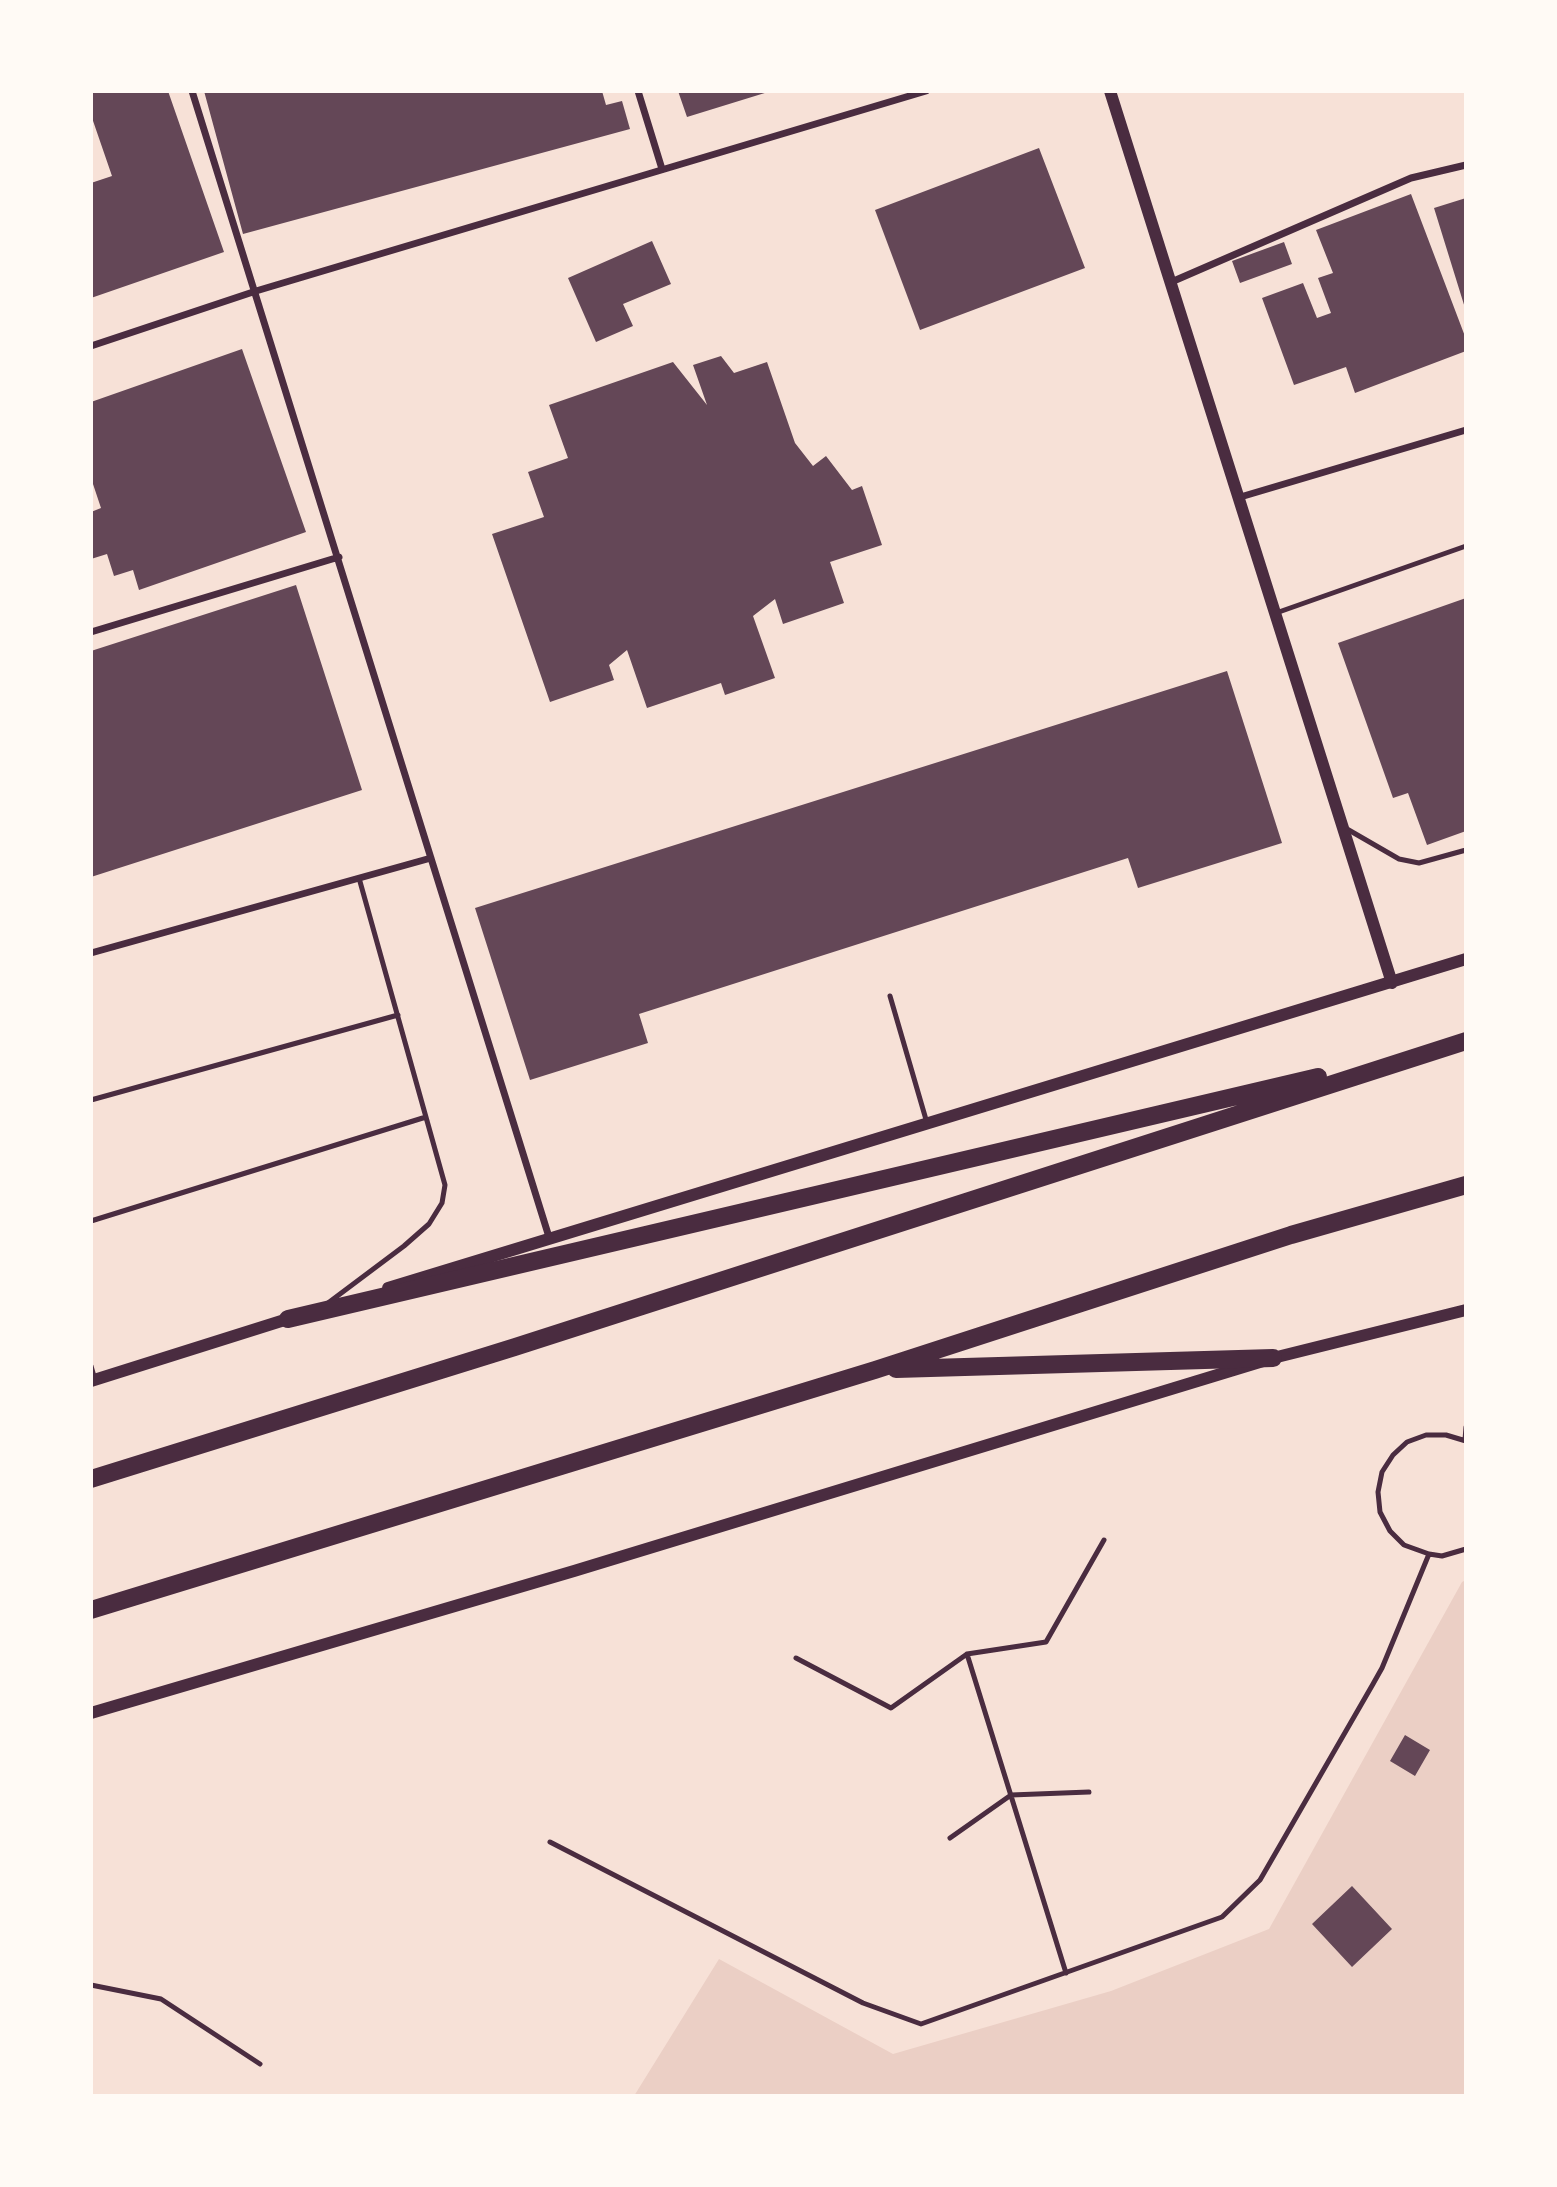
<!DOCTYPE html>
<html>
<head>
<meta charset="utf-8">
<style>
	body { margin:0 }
	#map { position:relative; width:1557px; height:2187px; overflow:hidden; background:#f7e1d7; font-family:"Source Sans 3",sans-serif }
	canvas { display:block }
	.frame { position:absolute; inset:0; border:93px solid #fffaf5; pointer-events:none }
</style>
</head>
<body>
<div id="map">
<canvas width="1557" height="2187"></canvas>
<div class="frame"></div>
</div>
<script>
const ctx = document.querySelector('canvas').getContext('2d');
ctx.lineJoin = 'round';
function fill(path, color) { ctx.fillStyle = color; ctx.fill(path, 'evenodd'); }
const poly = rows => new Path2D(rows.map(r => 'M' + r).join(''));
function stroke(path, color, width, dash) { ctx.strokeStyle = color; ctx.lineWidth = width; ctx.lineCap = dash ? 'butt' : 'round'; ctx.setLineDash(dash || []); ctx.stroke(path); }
const green = poly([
	[1466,1580,1466,2096,634,2096,719,1959,893,2054,1111,1991,1269,1929,1462,1582]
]);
const building = poly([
	[91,91,168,91,224,252,91,298,91,183,112,176,91,115],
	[204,91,602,91,606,105,622,101,630,129,243,234],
	[678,91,768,91,768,92,687,117],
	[1039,148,1085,268,920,330,875,210],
	[1411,194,1466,339,1466,351,1355,393,1346,367,1294,385,1262,298,1303,283,1317,318,1331,313,1318,278,1333,273,1316,230],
	[1466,198,1466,308,1465,308,1434,208],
	[652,241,671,284,623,304,633,326,596,342,568,278],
	[1284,242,1292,264,1240,283,1232,261],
	[242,349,306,532,139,590,133,570,114,576,107,554,91,559,91,512,101,508,91,478,91,402],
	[721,356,734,373,767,362,795,443,813,466,826,456,852,490,862,486,882,545,830,562,844,603,783,624,775,599,753,616,775,678,725,695,721,683,647,708,627,650,609,665,614,680,550,702,492,534,544,517,528,472,568,458,549,405,673,362,707,405,693,365],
	[296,585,362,790,91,877,91,651],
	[1466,598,1466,831,1427,845,1408,793,1393,798,1338,643],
	[1227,671,1282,843,1138,888,1128,858,639,1014,648,1043,530,1080,475,908],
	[1405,1735,1430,1750,1415,1776,1390,1761],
	[1352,1886,1392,1929,1352,1967,1312,1924]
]);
const service = poly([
	[1276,613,1466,546],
	[1347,829,1399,859,1419,863,1466,850],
	[890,996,927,1123],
	[91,1100,398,1015],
	[91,1221,426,1117],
	[328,1303,404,1246,429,1224,442,1203,445,1185,359,878],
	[91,1366,95,1380],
	[1465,1440,1466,1427],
	[1466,1441,1446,1435,1426,1435,1407,1442,1393,1455,1382,1472,1378,1492,1380,1512,1390,1531,1404,1545,1429,1554,1442,1556,1466,1549],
	[967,1654,1066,1973],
	[796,1658,891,1708,967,1654,1046,1642,1104,1540],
	[950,1838,1011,1795,1089,1792],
	[550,1842,863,2003,921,2024,1222,1917,1260,1880,1373,1684,1382,1668,1429,1554],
	[91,1985,161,1999,260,2064]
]);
const minor = poly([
	[192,91,549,1237],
	[638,91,662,169],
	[1169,283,1411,178,1466,165],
	[91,346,256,291,926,91],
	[1237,498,1466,430],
	[91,632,339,557],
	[91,953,431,858]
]);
const tertiary = poly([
	[1110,91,1392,983],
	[388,1288,1466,959],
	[91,1381,294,1317],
	[91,1713,574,1571,1273,1358,1466,1310]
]);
const primary = poly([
	[288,1319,1318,1077],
	[896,1369,1273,1358],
	[91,1479,515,1347,1466,1041],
	[91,1610,875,1370,1291,1235,1466,1185]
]);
fill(green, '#ebcfc5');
fill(building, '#644757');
stroke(service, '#4a2c40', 5);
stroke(minor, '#4a2c40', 7);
stroke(tertiary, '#4a2c40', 12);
stroke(primary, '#4a2c40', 18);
</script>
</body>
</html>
